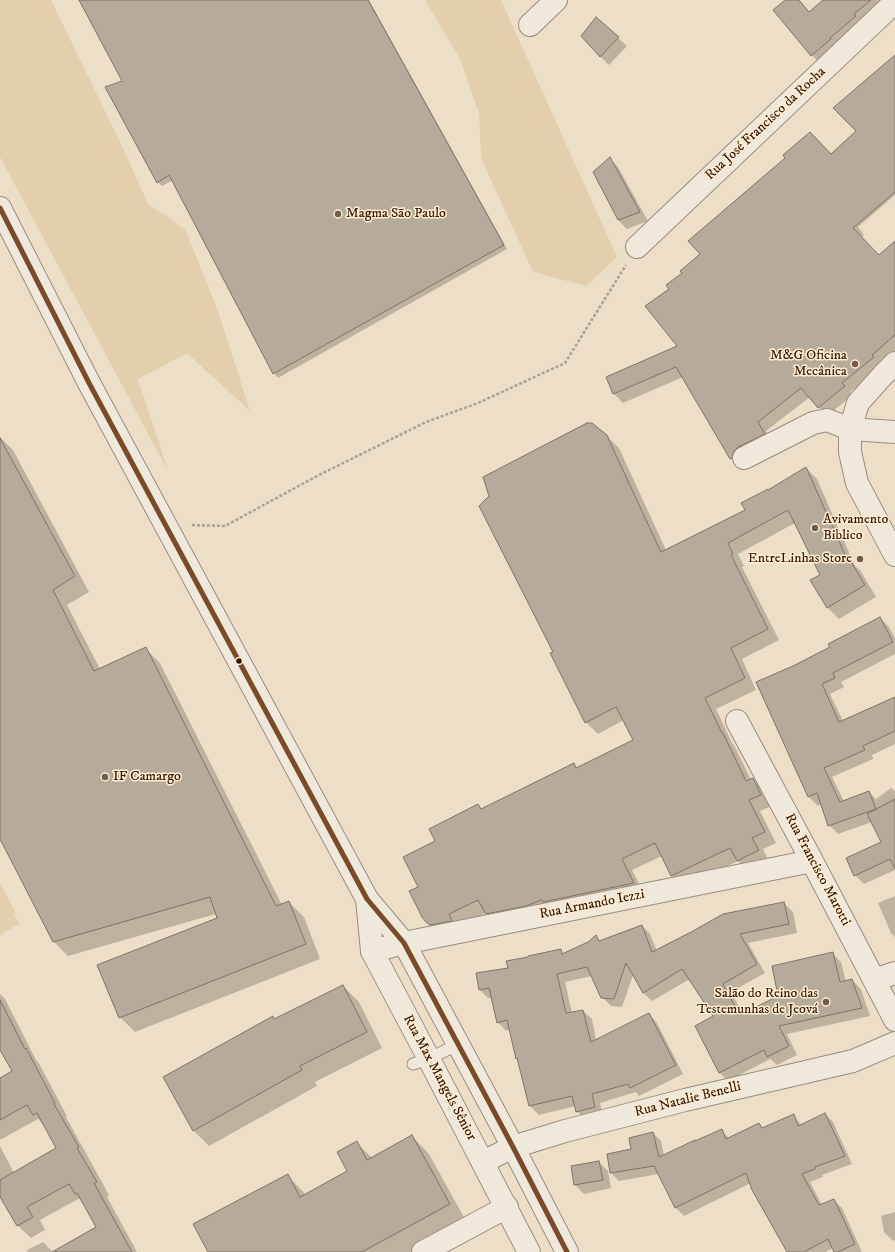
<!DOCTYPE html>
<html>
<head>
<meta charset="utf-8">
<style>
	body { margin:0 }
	canvas { display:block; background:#eddfc7 }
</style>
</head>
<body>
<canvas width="895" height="1252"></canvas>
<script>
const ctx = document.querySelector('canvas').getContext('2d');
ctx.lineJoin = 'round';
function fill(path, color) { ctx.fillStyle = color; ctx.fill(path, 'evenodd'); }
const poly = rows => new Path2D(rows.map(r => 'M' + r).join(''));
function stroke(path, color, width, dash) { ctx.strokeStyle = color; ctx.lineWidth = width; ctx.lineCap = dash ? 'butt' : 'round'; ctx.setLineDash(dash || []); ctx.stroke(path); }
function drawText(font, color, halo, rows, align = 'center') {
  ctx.font = font + ' "IM FELL DW Pica",serif'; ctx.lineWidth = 3; ctx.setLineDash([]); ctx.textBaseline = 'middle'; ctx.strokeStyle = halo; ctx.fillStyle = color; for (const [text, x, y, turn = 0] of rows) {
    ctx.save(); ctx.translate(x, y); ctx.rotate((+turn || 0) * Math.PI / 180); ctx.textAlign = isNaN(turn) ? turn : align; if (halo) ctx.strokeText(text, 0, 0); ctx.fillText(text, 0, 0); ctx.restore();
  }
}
const green = poly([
	[0,0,51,0,123,148,148,204,185,229,218,311,250,411,187,353,138,379,168,471,0,157],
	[425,0,501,0,617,257,586,286,533,272,481,158,479,113,460,59],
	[0,883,16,913,14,914,19,924,0,935]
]);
const shadow = poly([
	[80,0,369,0,507,249,278,378,274,373,173,180,162,186,158,182,123,81],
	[787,0,799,0,810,13,824,0,884,0,820,64,812,55],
	[596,18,627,46,609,65,600,56],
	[895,56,895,195,858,227,864,235,861,238,879,256,895,242,895,352,880,364,882,367,850,392,853,395,827,416,810,397,766,431,773,443,740,467,731,458,683,377,623,403,614,394,679,347,670,289,684,274,831,155,857,132],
	[610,159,618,167,648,221,627,229,618,220],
	[0,437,13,450,89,592,67,605,100,669,145,648,160,663,282,905,289,902,304,917,320,959,135,1032,120,1017,218,918,216,914,68,956,53,941,0,837],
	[608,437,619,448,666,550,746,510,768,491,806,468,817,479,855,566,860,570,876,597,839,619,828,608,812,581,821,575,795,523,738,554,744,566,742,567,779,640,742,659,756,690,716,709,732,743,734,745,751,780,753,779,764,791,772,806,760,811,776,843,763,849,769,862,749,872,738,861,684,887,672,876,662,856,632,870,645,895,498,925,486,913,459,926,438,934,426,922,419,887,436,841,478,805,482,809,573,764,578,768,634,741,624,720,598,734,586,722,554,652],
	[880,618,889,627,895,638,895,654,841,682,844,687,830,694,843,721,895,698,895,744,872,755,873,759,832,777,844,801,869,792,876,799,891,788,895,791,895,870,864,884,855,875,883,843,872,822,838,834,829,825,821,804,818,806,809,797,757,683,831,648],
	[895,896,895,937,891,933,878,903],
	[784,903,793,912,797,933,748,943,765,973,731,992,743,1014,779,997,832,953,841,962,846,982,852,980,861,989,870,1016,787,1034,797,1055,777,1065,770,1059,728,1081,719,1072,715,1016,690,979,652,1001,643,993,633,975,622,1007,611,1006,602,997,592,976,565,982,572,1013,583,1011,592,1019,596,1040,649,1014,657,1023,683,1074,639,1096,636,1092,600,1103,603,1116,586,1120,577,1111,576,1106,539,1115,530,1106,510,1030,506,1031,498,1022,492,998,488,998,480,990,509,968,560,950,564,954,588,943,596,937,600,941,642,926,650,934,657,951],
	[343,986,359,1002,382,1048,315,1082,317,1086,209,1146,193,1130,275,1020],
	[0,994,5,999,36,1060,38,1062,49,1082,67,1116,66,1117,109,1195,107,1197,137,1252,54,1252,98,1227,80,1198,40,1220,45,1230,31,1238,17,1225,0,1195,0,1146,14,1173,58,1148,46,1127,38,1119,0,1140,0,1079,13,1072,0,1048],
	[825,1114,833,1122,852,1164,822,1175,823,1177,810,1182,822,1205,834,1200,842,1208,862,1252,835,1252,833,1248,826,1252,788,1252,751,1183,684,1216,676,1208,659,1174,619,1181,611,1173,632,1150,653,1133,661,1141,664,1156,721,1131,729,1138,759,1124,763,1128,793,1116,802,1125],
	[412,1136,429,1154,466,1221,410,1252,209,1252,287,1175,306,1195,349,1171,357,1143,372,1158],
	[599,1162,608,1171,611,1188,584,1194,575,1185],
	[895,1212,895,1240,893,1241,884,1232,881,1216],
	[43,1242,53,1252,28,1252,27,1250]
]);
const building = poly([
	[79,0,368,0,504,245,273,374,169,175,157,183,105,87,122,81,79,0],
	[785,0,799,0,809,12,823,0,871,0,854,14,856,16,830,38,831,39,811,56,773,10,785,0],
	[596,17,619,37,600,57,581,36,596,17],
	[895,55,895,192,853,228,879,255,895,241,895,335,872,355,874,357,842,383,845,386,818,408,801,388,758,422,765,434,738,447,734,451,732,458,730,459,676,367,613,394,606,377,677,346,645,306,669,289,666,285,682,273,680,271,700,254,688,241,785,158,783,155,810,132,831,154,856,131,833,108,895,55],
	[610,157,640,212,618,220,593,172,610,157],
	[587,423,592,423,608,436,608,438,661,552,745,510,741,503,768,489,768,490,806,467,847,559,849,558,865,585,827,608,810,580,820,575,788,510,728,543,733,554,731,555,768,629,731,648,745,678,705,698,722,733,723,733,746,781,753,778,761,795,749,800,765,832,752,838,759,850,737,861,730,848,671,876,655,843,622,859,634,883,543,902,542,900,526,906,486,914,478,900,449,914,452,921,430,925,426,922,422,917,409,891,418,887,403,857,435,841,429,829,478,804,481,809,574,763,576,768,633,740,616,707,585,723,550,653,553,652,479,506,489,496,483,477,587,423],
	[0,438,75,576,53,590,94,671,146,647,276,906,289,901,306,944,119,1018,97,965,217,918,210,897,53,942,0,839,0,438],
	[880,617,893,642,833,673,835,678,822,684,839,722,895,697,895,731,863,746,865,750,824,768,840,802,869,791,876,809,828,826,817,793,808,797,756,682,793,666,830,647,828,644,880,617],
	[895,799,895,869,890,859,854,876,846,858,881,842,867,814,895,799],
	[784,902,789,924,740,934,757,964,723,984,740,1015,778,996,772,966,833,952,840,982,852,979,862,1008,779,1026,789,1046,767,1057,764,1050,719,1073,695,1026,713,1016,682,969,643,993,626,963,614,999,601,998,587,967,557,974,566,1013,583,1010,591,1042,649,1013,676,1065,630,1088,628,1084,592,1094,595,1107,576,1112,572,1096,529,1106,517,1058,516,1059,507,1020,497,1023,489,988,479,990,476,973,508,968,506,961,528,957,528,956,561,949,562,954,588,942,596,935,599,941,642,925,652,952,693,931,723,914,784,902],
	[343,985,367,1032,300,1066,302,1070,193,1131,163,1077,273,1016,274,1019,343,985],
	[0,1000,25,1049,26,1048,55,1103,54,1104,79,1147,77,1148,97,1182,94,1183,132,1252,52,1252,96,1227,77,1193,75,1194,69,1184,27,1207,33,1217,17,1226,0,1197,0,1180,56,1148,37,1113,33,1115,27,1105,0,1120,0,1078,12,1071,0,1050,0,1000],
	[825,1113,845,1156,815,1167,815,1169,802,1174,819,1205,834,1199,855,1244,838,1252,834,1252,828,1239,804,1252,787,1252,752,1190,746,1173,675,1208,654,1166,610,1173,607,1154,631,1149,629,1138,653,1132,659,1157,695,1140,695,1141,722,1129,726,1139,759,1123,762,1128,794,1114,798,1126,825,1113],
	[412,1135,450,1204,362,1252,208,1252,193,1224,288,1174,300,1197,347,1171,337,1152,357,1141,367,1160,412,1135],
	[599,1161,603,1180,574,1185,571,1166,599,1161]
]);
const path = poly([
	[192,525,225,526,317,476,426,422,478,403,565,363,626,265]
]);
const service = poly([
	[413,1064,429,1059,458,1044]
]);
const minor = poly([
	[530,25,556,0],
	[637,247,895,2],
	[744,458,813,423,827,420,850,429,895,432],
	[737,721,812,861,895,1020],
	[372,951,404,943,812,861],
	[874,980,895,973],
	[483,1162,513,1147,565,1131,685,1100,853,1061,895,1043],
	[423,1252,507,1207]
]);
const tertiary = poly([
	[0,208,89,383,367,899,404,943,513,1147,567,1252],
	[895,363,884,374,858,403,850,429,850,452,857,483,895,555],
	[367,899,372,951,429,1059,529,1252]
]);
const bus1 = poly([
	[0,208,89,383,367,899,404,943,513,1147,567,1252]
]);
const markers = [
	[338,214,4,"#735c4b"],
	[855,364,4,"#735c4b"],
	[815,528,4,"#735c4b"],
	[860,559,4,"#735c4b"],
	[239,661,3.5,"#321508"],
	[105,777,4,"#735c4b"],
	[826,1002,4,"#735c4b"]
];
const streetNames = [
	["Rua José Francisco da Rocha",766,124,-43],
	["Rua Francisco Marotti",817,870,62],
	["Rua Armando Iezzi",592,905,-11],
	["Rua Max Mangels Sênior",439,1078,62],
	["Rua Natalie Benelli",688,1100,-14]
];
const poiNames = [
	["Magma São Paulo",346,214],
	["M&G Oficina",847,356,"right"],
	["Mecânica",847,372,"right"],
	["Avivamento",823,520],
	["Biblico",823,536],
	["EntreLinhas Store",852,559,"right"],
	["IF Camargo",113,777],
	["Salão do Reino das",818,994,"right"],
	["Testemunhas de Jeová",818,1010,"right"]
];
fill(green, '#e3ceae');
fill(shadow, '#0003');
fill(building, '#b6ab9a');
stroke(building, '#7e7366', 1);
stroke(service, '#998e7f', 13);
stroke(minor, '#998e7f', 24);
stroke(tertiary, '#998e7f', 24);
stroke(path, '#aaa197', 2.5, [3, 2]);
stroke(service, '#efe8db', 11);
stroke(minor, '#efe8db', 22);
stroke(tertiary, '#efe8db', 22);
stroke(bus1, '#7a4b2a', 5);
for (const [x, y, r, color] of markers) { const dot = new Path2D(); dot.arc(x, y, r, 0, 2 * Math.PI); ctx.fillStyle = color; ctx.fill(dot); stroke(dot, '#feedd0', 1.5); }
drawText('14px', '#321508', '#feedd0', streetNames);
drawText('14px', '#321508', '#feedd0', poiNames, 'left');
</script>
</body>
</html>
